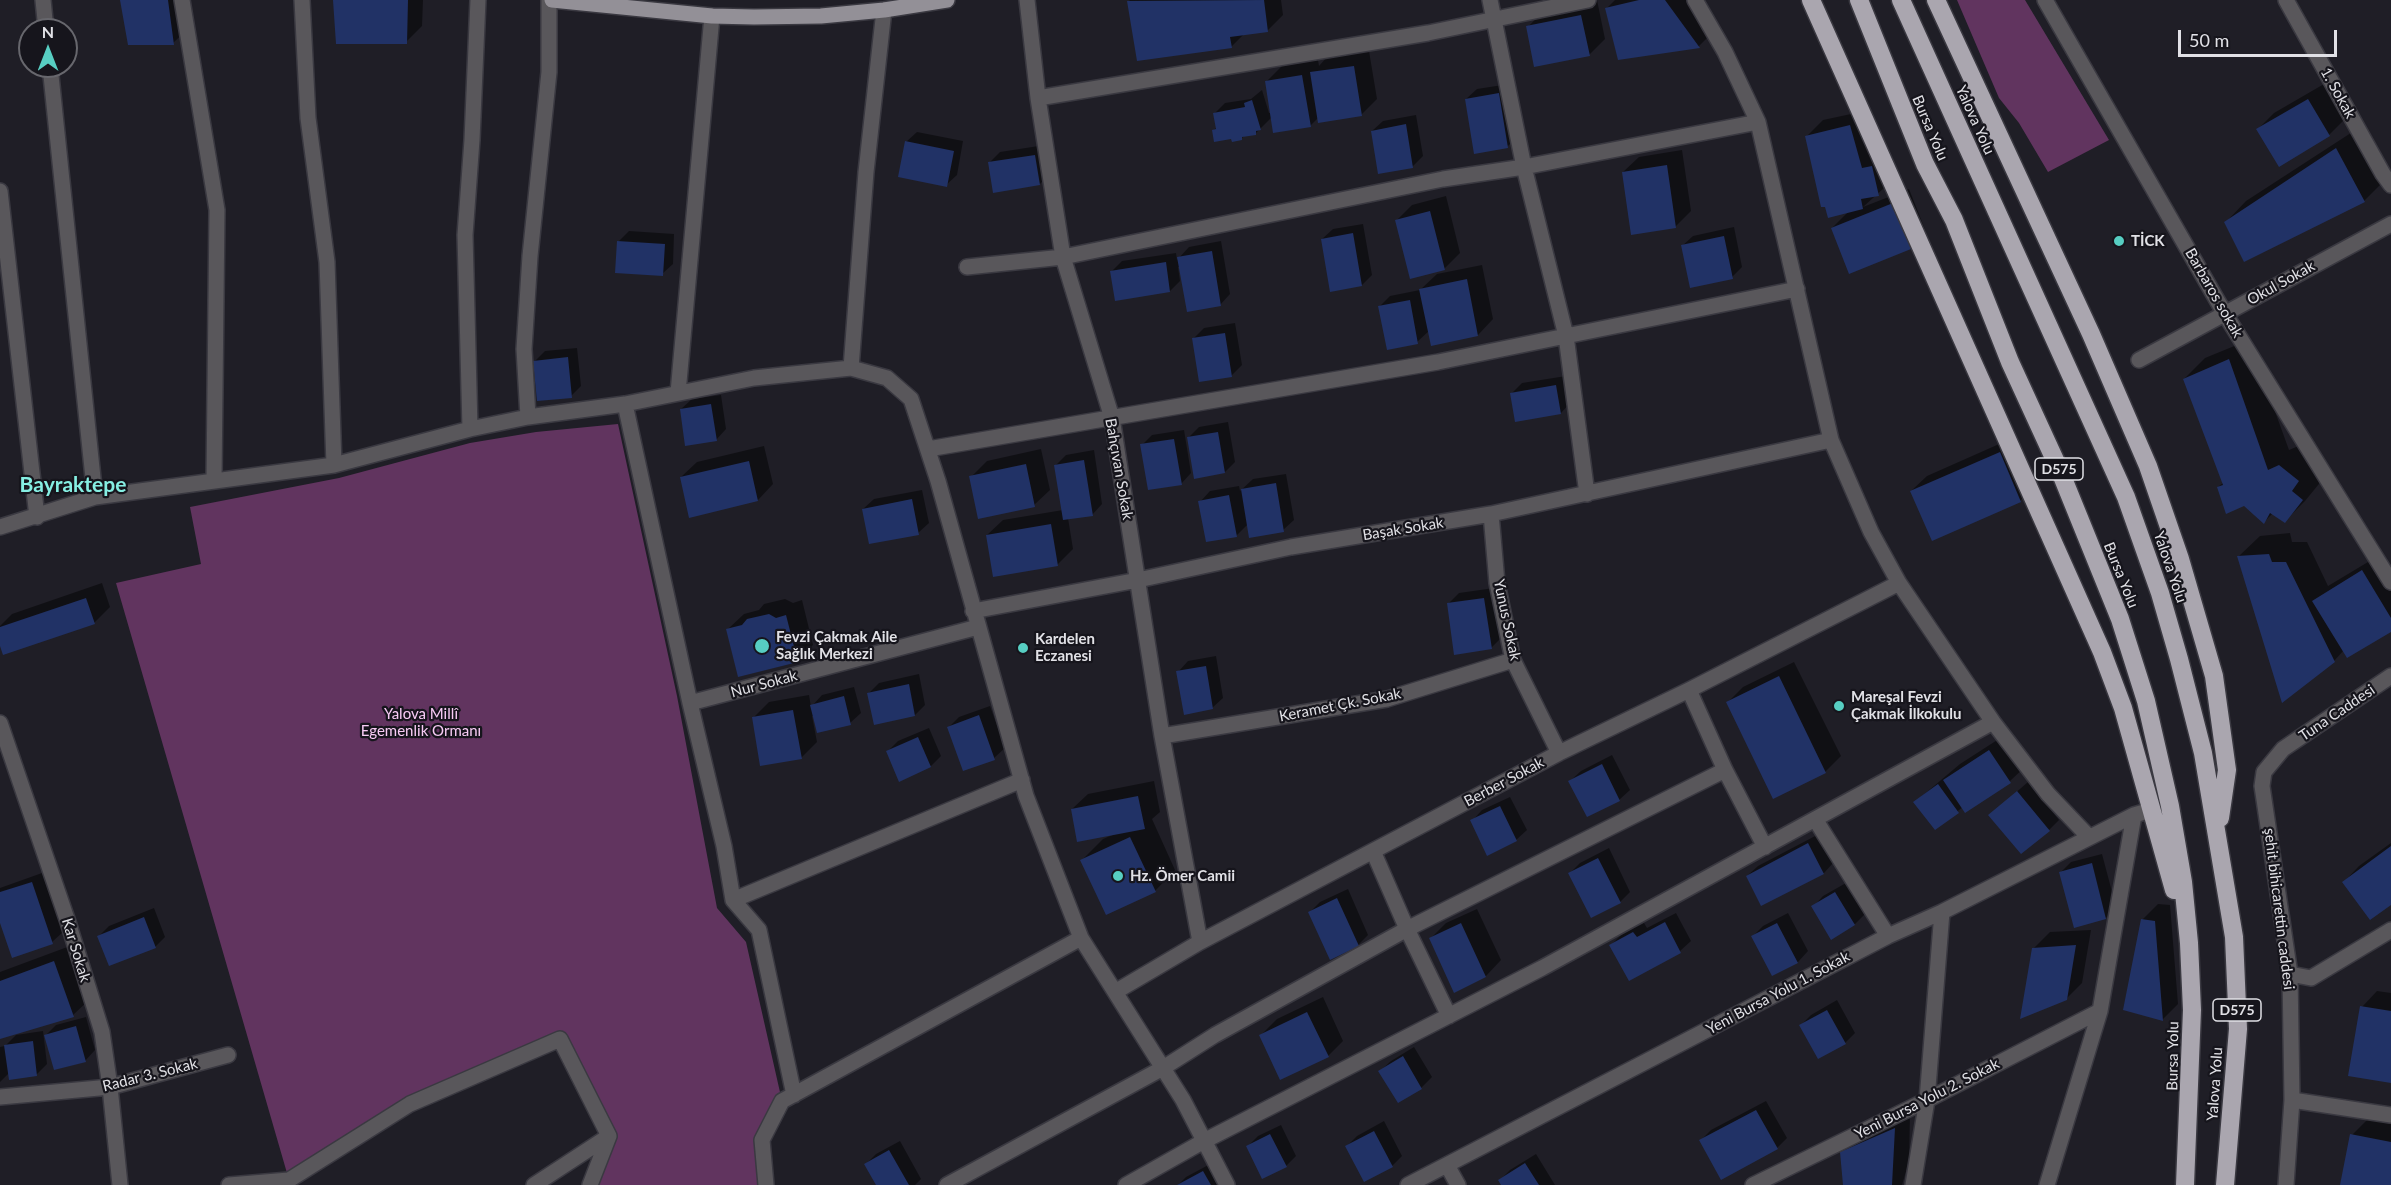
<!DOCTYPE html>
<html>
<head>
<meta charset="utf-8">
<style>
	body { margin:0 }
	#map { position:relative; width:2391px; height:1185px; overflow:hidden; background:#1f1e26; font-family:Lato,sans-serif }
	canvas { display:block }
	.north { position:absolute; left:18px; top:18px; width:60px; height:60px; box-sizing:border-box; background:#16151c; border:2px solid #67676d; border-radius:50%; rotate:0deg; font-size:16px; font-weight:700; line-height:24px; text-align:center; color:#e1e1e6 }
	.north::after { content:''; display:block; margin:auto; width:21px; height:27px; background:#57cec2; clip-path:polygon(50% 0,100% 100%,50% 72%,0 100%) }
	.scale { position:absolute; left:2178px; top:30px; width:159px; height:27px; box-sizing:border-box; border:3px solid #e1e1e6; border-top:0; padding-left:8px; font-size:18px; line-height:21px; white-space:nowrap; color:#e1e1e6; -webkit-text-stroke:4px #16151c; paint-order:stroke }
</style>
</head>
<body>
<div id="map">
<canvas width="2391" height="1185"></canvas>
<div class="north">N</div>
<div class="scale">50 m</div>
</div>
<script>
const ctx = document.querySelector('canvas').getContext('2d');
ctx.lineJoin = 'round';
function fill(path, color) { ctx.fillStyle = color; ctx.fill(path, 'evenodd'); }
const poly = rows => new Path2D(rows.map(r => 'M' + r).join(''));
function stroke(path, color, width, dash) { ctx.strokeStyle = color; ctx.lineWidth = width; ctx.lineCap = dash ? 'butt' : 'round'; ctx.setLineDash(dash || []); ctx.stroke(path); }
function drawText(font, color, halo, rows, align = 'center') {
  ctx.font = font + ' Lato,sans-serif'; ctx.lineWidth = 4.5; ctx.setLineDash([]); ctx.textBaseline = 'middle'; ctx.strokeStyle = halo; ctx.fillStyle = color; for (const [text, x, y, turn = 0] of rows) {
    ctx.save(); ctx.translate(x, y); ctx.rotate((+turn || 0) * Math.PI / 180); ctx.textAlign = isNaN(turn) ? turn : align; if (halo) ctx.strokeText(text, 0, 0); ctx.fillText(text, 0, 0); ctx.restore();
  }
}
const green = poly([
	[1957,0,2025,0,2109,140,2048,172,2019,123,1999,98],
	[618,424,677,696,717,908,746,942,782,1101,762,1140,766,1185,590,1185,609,1135,560,1040,410,1104,289,1180,116,583,201,564,190,507,339,478,470,443,536,432]
]);
const shadow = poly([
	[123,0,185,0,189,28,173,43],
	[335,0,423,0,422,26,406,42],
	[1130,0,1281,0,1283,15,1268,30,1244,34,1231,47,1129,1],
	[1597,0,1605,39,1589,55,1528,27,1543,11],
	[1615,0,1692,0,1714,31,1699,46,1619,58,1607,8],
	[1369,51,1377,99,1361,115,1318,118,1310,126,1272,117,1256,133,1245,135,1241,139,1214,130,1217,127,1215,113,1225,103,1251,99,1262,90,1269,113,1271,113,1266,82,1282,66,1318,60,1319,66,1327,57],
	[1509,84,1518,136,1508,146,1466,99,1477,89],
	[2324,84,2345,119,2329,135,2258,129,2274,113],
	[1865,111,1894,179,1863,207,1909,189,1926,232,1910,248,1832,228,1850,210,1807,136,1823,120],
	[1416,115,1423,156,1413,166,1372,131,1383,121],
	[2357,129,2385,180,2364,201,2226,222,2246,201],
	[917,132,963,141,957,175,946,185,906,142],
	[1045,145,1050,173,1040,184,990,162,1000,152],
	[1682,150,1691,211,1675,227,1623,172,1639,157],
	[1446,196,1460,253,1444,269,1396,221,1412,205],
	[1363,224,1372,275,1362,285,1322,239,1333,229],
	[1734,227,1742,267,1732,277,1682,246,1693,236],
	[629,231,674,234,673,264,662,274,618,242],
	[1221,241,1230,294,1220,305,1181,267,1178,267,1180,281,1170,291,1112,271,1122,261,1176,253,1177,260,1189,247],
	[1482,265,1493,319,1478,335,1430,330,1417,342,1380,306,1390,296,1420,290,1437,274],
	[1235,323,1242,365,1231,376,1194,338,1204,328],
	[2249,340,2289,450,2301,445,2319,460,2311,469,2323,479,2305,501,2285,521,2273,513,2264,522,2244,504,2218,487,2224,482,2184,379,2205,358],
	[577,348,581,386,571,396,535,361,545,351],
	[1566,376,1571,402,1561,413,1512,393,1522,383],
	[721,395,726,429,716,440,681,409,692,399],
	[1228,422,1235,462,1225,472,1188,438,1199,427],
	[1184,430,1191,473,1181,484,1142,445,1152,435],
	[2015,437,2036,485,2020,501,1911,491,1927,476],
	[764,446,773,484,758,500,681,477,697,462],
	[1041,449,1050,490,1034,505,971,477,987,461],
	[1094,450,1102,504,1092,515,1068,518,1073,549,1057,565,987,535,1003,520,1063,510,1056,465,1066,455],
	[1286,474,1294,520,1283,530,1248,524,1237,535,1200,502,1210,491,1239,486,1240,491,1253,479],
	[922,490,929,523,918,533,863,509,874,499],
	[2290,533,2292,542,2307,542,2328,586,2378,556,2391,577,2391,630,2344,650,2334,661,2239,556,2260,536],
	[102,583,110,607,94,623,0,641,0,626,12,614],
	[1494,588,1501,638,1491,648,1448,604,1459,593],
	[785,599,793,603,802,600,813,645,797,661,728,629,744,614,759,610,764,604],
	[1216,656,1223,698,1212,708,1178,672,1188,661],
	[1794,662,1841,756,1825,772,1728,702,1743,687],
	[919,674,925,705,915,715,869,693,879,683],
	[854,687,861,713,850,723,812,716,817,742,801,758,754,717,769,702,809,695,811,707,822,695],
	[990,706,1005,748,994,758,949,727,959,717],
	[929,728,941,756,931,766,888,751,898,741],
	[2005,735,2026,766,2010,781,1966,811,1963,807,1935,828,1915,802,1960,764],
	[1612,755,1630,790,1619,800,1570,781,1581,771],
	[1154,781,1160,812,1152,819,1175,870,1155,891,1082,860,1103,839,1115,834,1072,809,1088,794],
	[2028,782,2059,820,2049,830,1990,815],
	[1510,797,1527,830,1516,840,1472,821,1482,810],
	[1819,834,1834,862,1824,873,1762,904,1747,876,1758,866],
	[2391,843,2391,903,2344,882,2359,866],
	[1609,848,1630,892,1620,902,1570,873,1580,863],
	[2102,854,2116,907,2106,918,2061,872,2071,862],
	[42,873,63,932,52,942,0,919,0,888],
	[1846,883,1865,914,1855,924,1813,907,1823,896],
	[1348,889,1368,935,1358,945,1310,912,1320,902],
	[2158,904,2170,905,2178,1004,2163,1019,2125,1009,2142,920],
	[154,908,165,937,155,947,99,936,109,926],
	[1477,909,1501,960,1486,976,1455,991,1430,939,1446,923],
	[1676,913,1691,941,1680,951,1629,979,1611,945,1621,935,1644,923,1647,928],
	[1788,913,1808,951,1798,962,1773,974,1753,936,1763,926],
	[2091,930,2082,983,2066,999,2034,948,2050,932],
	[70,946,89,1000,73,1015,0,1038,0,972],
	[2377,991,2391,993,2391,1082,2362,1007],
	[1323,997,1343,1041,1328,1056,1261,1035,1277,1019],
	[1837,1000,1855,1033,1845,1043,1801,1025,1811,1015],
	[86,1017,95,1050,85,1061,46,1035,56,1025],
	[43,1031,47,1064,37,1074,9,1073,0,1082,0,1047,5,1046,16,1035],
	[1414,1047,1432,1077,1421,1088,1398,1101,1380,1071,1391,1061],
	[1766,1101,1787,1138,1777,1148,1701,1140,1711,1130],
	[1910,1114,1909,1161,1902,1185,1845,1185,1842,1153,1858,1137],
	[2368,1119,2391,1124,2391,1185,2342,1185,2352,1135],
	[1384,1121,1402,1156,1392,1166,1347,1146,1357,1136],
	[1281,1125,1296,1156,1286,1166,1248,1146,1258,1136],
	[900,1141,921,1179,915,1185,878,1185,866,1164,876,1154],
	[1536,1154,1555,1185,1503,1185,1500,1180,1510,1170],
	[1214,1162,1226,1185,1178,1185,1186,1177]
]);
const building = poly([
	[120,0,168,0,174,45,128,45],
	[333,0,408,0,407,44,336,44],
	[1264,0,1268,32,1230,37,1232,48,1137,61,1127,1],
	[1639,0,1665,0,1700,48,1618,60,1605,8],
	[1581,15,1590,56,1534,67,1526,26],
	[1354,66,1362,116,1318,123,1310,72],
	[1302,75,1311,127,1273,133,1265,81],
	[1499,93,1508,148,1474,154,1465,99],
	[2308,99,2330,136,2279,167,2256,129],
	[1252,100,1261,130,1256,131,1256,135,1242,137,1242,140,1232,142,1231,139,1214,142,1212,130,1216,129,1213,113,1245,107,1244,103],
	[1406,124,1413,168,1378,174,1371,131],
	[1850,125,1862,168,1872,166,1879,196,1861,199,1863,209,1828,218,1825,207,1821,207,1805,136],
	[905,141,954,151,947,187,898,177],
	[2336,148,2365,202,2244,262,2224,222],
	[1035,155,1040,185,993,193,988,162],
	[1667,165,1676,228,1631,235,1622,172],
	[1893,203,1911,249,1849,274,1831,228],
	[1430,211,1445,270,1410,279,1395,220],
	[1353,233,1362,286,1330,292,1321,239],
	[1724,236,1733,279,1690,288,1681,245],
	[617,241,665,244,663,276,615,273],
	[1212,251,1221,306,1187,312,1177,257],
	[1166,262,1170,292,1115,301,1110,271],
	[1467,279,1478,336,1431,346,1419,289],
	[1410,300,1418,344,1387,350,1378,306],
	[1225,333,1232,377,1199,382,1192,338],
	[568,357,572,398,537,401,533,361],
	[2229,359,2268,470,2279,465,2299,481,2292,491,2303,500,2285,523,2270,513,2264,524,2244,506,2226,514,2217,487,2223,485,2183,379],
	[1556,385,1561,414,1515,422,1510,393],
	[711,404,717,441,685,446,680,409],
	[1218,432,1225,473,1194,479,1187,437],
	[1174,439,1182,485,1148,490,1140,444],
	[2000,452,2021,502,1932,541,1910,491],
	[1084,460,1093,516,1063,520,1054,465],
	[749,461,758,501,689,518,680,477],
	[1026,464,1035,507,978,519,969,476],
	[1276,483,1284,532,1249,538,1241,489],
	[1229,495,1237,537,1206,542,1198,501],
	[912,499,919,535,869,544,862,509],
	[1051,524,1058,566,993,577,986,535],
	[2269,554,2272,562,2286,562,2335,662,2282,703,2237,556],
	[2362,570,2391,618,2391,632,2347,658,2312,601],
	[86,598,95,624,3,655,0,646,0,627],
	[1484,598,1492,649,1454,655,1447,603],
	[769,614,776,618,786,615,798,662,738,677,726,629,742,625,747,619],
	[1206,666,1213,709,1184,715,1176,671],
	[1779,676,1826,773,1773,799,1726,702],
	[909,684,915,716,874,725,867,693],
	[844,696,851,725,817,733,810,705],
	[793,710,802,759,760,766,752,717],
	[979,715,995,760,963,771,947,727],
	[918,737,931,767,899,782,886,751],
	[1989,750,2011,783,1965,813,1943,780],
	[1602,764,1620,801,1587,817,1568,781],
	[1938,784,1959,813,1935,830,1913,802],
	[2017,791,2050,831,2021,854,1988,815],
	[1138,796,1145,829,1077,842,1071,809],
	[1500,806,1517,841,1487,856,1470,820],
	[1130,837,1156,892,1106,915,1080,860],
	[1808,843,1824,874,1761,906,1746,876],
	[2391,846,2391,905,2370,920,2342,882],
	[1598,858,1621,903,1591,918,1568,873],
	[2092,863,2106,919,2074,928,2059,872],
	[32,882,53,944,12,958,0,923,0,892],
	[1835,892,1855,925,1831,940,1811,906],
	[1337,898,1359,946,1330,960,1308,912],
	[144,917,156,948,109,966,97,936],
	[2141,919,2155,921,2163,1021,2123,1010],
	[1665,922,1681,953,1629,981,1609,945,1633,932,1637,937],
	[1461,923,1486,977,1454,993,1429,938],
	[1777,923,1798,963,1772,976,1751,936],
	[2076,945,2067,1000,2020,1019,2032,948],
	[54,961,74,1017,0,1039,0,981],
	[2360,1006,2391,1011,2391,1083,2348,1076],
	[1827,1010,1846,1044,1818,1059,1799,1025],
	[1307,1012,1329,1057,1280,1080,1259,1035],
	[76,1026,86,1062,54,1070,44,1035],
	[33,1041,37,1076,9,1080,4,1045],
	[1403,1056,1422,1089,1398,1103,1378,1071],
	[1756,1110,1778,1149,1721,1180,1699,1140],
	[1895,1128,1892,1185,1843,1185,1840,1152],
	[1374,1131,1393,1167,1364,1182,1345,1146],
	[1270,1134,1287,1167,1262,1179,1246,1146],
	[2350,1134,2391,1142,2391,1185,2340,1185],
	[889,1150,909,1185,876,1185,864,1164],
	[1525,1163,1539,1185,1501,1185,1498,1180],
	[1203,1171,1211,1185,1177,1185]
]);
const minor = poly([
	[43,0,46,30],
	[182,0,217,210,214,480],
	[302,0,308,118,327,262,334,465],
	[1027,0,1038,98,1063,257,1112,418,1162,736,1200,942],
	[1490,0,1524,167,1566,336,1587,494],
	[1695,0,1725,52,1758,122,1831,440,1871,532,1899,583,1993,722,2048,794,2089,837],
	[2045,0,2225,314,2391,582],
	[2286,0,2383,174,2391,185],
	[50,66,95,497],
	[1038,98,1428,33,1588,0],
	[0,191,37,517],
	[967,267,1063,257,1443,179,1524,167,1758,122],
	[2139,360,2391,224],
	[851,368,866,172,884,10],
	[678,393,712,16],
	[625,404,690,703,724,846,733,900,759,930,794,1095],
	[528,417,524,349,530,256,549,72,549,0],
	[470,429,465,235,472,140,478,0],
	[928,449,1438,362,1797,289],
	[1491,514,1497,583,1513,660,1559,753],
	[0,527,95,497,334,465,470,429,528,417,625,404,754,378,851,368,887,378,911,399,938,481,1026,796,1081,938,1183,1100,1227,1185],
	[973,611,1138,580,1291,547,1491,514,1831,440],
	[1689,690,1725,770,1765,847],
	[690,703,978,627],
	[0,723,68,922,102,1032,110,1087,120,1185],
	[1162,736,1387,699,1513,660],
	[1815,819,1888,936],
	[1373,851,1407,929,1449,1016],
	[733,900,1022,780],
	[2290,974,2311,978,2391,930],
	[1115,992,1200,942,1559,753,1689,690,1899,583],
	[0,1097,110,1087,228,1055],
	[2292,1100,2391,1115],
	[1447,1165,1458,1185],
	[229,1185,289,1180,410,1104,560,1039,609,1136],
	[534,1185,609,1136,590,1185],
	[766,1185,762,1140,782,1101,1081,938],
	[947,1185,1163,1068,1215,1035,1407,929,1725,770],
	[1126,1185,1204,1141,1542,968,1993,722],
	[1408,1185,1888,936,1942,912,2134,815,2151,810],
	[1753,1185,1927,1100,2100,1011],
	[1913,1185,1927,1100,1942,912],
	[2047,1185,2100,1011,2134,815],
	[2286,1185,2292,1100,2290,974,2262,786,2264,772,2283,749,2391,676]
]);
const major = poly([
	[552,0,712,16,754,17,821,16,884,10,947,0]
]);
const highway = poly([
	[1811,0,2102,652,2123,708,2174,890],
	[1859,0,1925,164,1954,220,2010,362,2060,471,2120,619,2146,701,2170,806,2183,882,2189,943,2192,1010,2185,1185],
	[1901,0,2126,497,2160,593,2179,659,2203,753,2234,937,2238,1029,2225,1185],
	[1936,0,2091,334,2148,466,2180,559,2214,676,2227,770,2220,818]
]);
const markers = [
	[2119,241,6,"#57cec2"],
	[762,646,8,"#57cec2"],
	[1023,648,6,"#57cec2"],
	[1839,706,6,"#57cec2"],
	[1118,876,6,"#57cec2"]
];
const shields = [
	[2059,469,48],
	[2237,1010,48]
];
const shieldNames = [
	["D575",2059,469],
	["D575",2237,1010]
];
const streetNames = [
	["1. Sokak",2338,93,61],
	["Yalova Yolu",1975,120,66],
	["Bursa Yolu",1930,128,67],
	["Okul Sokak",2281,283,-29],
	["Barbaros sokak",2214,293,60],
	["Bahçıvan Sokak",1119,469,80],
	["Başak Sokak",1403,529,-9],
	["Yalova Yolu",2170,567,71],
	["Bursa Yolu",2121,575,68],
	["Yunus Sokak",1507,620,78],
	["Nur Sokak",764,684,-15],
	["Keramet Çk. Sokak",1340,705,-11],
	["Tuna Caddesi",2337,713,-34],
	["Berber Sokak",1504,782,-28],
	["şehit bihicarettin caddesi",2279,909,83],
	["Kar Sokak",76,950,73],
	["Yeni Bursa Yolu 1. Sokak",1778,993,-28],
	["Bursa Yolu",2173,1056,-89],
	["Radar 3. Sokak",150,1075,-14],
	["Yalova Yolu",2215,1084,-86],
	["Yeni Bursa Yolu 2. Sokak",1927,1099,-27]
];
const poiNames = [
	["TİCK",2131,241],
	["Fevzi Çakmak Aile",776,637],
	["Sağlık Merkezi",776,654],
	["Kardelen",1035,639],
	["Eczanesi",1035,656],
	["Mareşal Fevzi",1851,697],
	["Çakmak İlkokulu",1851,714],
	["Hz. Ömer Camii",1130,876]
];
const parkNames = [
	["Yalova Millî",421,714],
	["Egemenlik Ormanı",421,731]
];
const districtNames = [
	["Bayraktepe",73,485]
];
fill(green, '#61345f');
fill(shadow, '#0007');
fill(building, '#213266');
stroke(minor, '#3a3941', 18);
stroke(major, '#3a3941', 18);
stroke(highway, '#3a3941', 21);
stroke(minor, '#59575b', 15);
stroke(major, '#939097', 15);
stroke(highway, '#aaa6af', 18);
for (const [x, y, r, color] of markers) { const dot = new Path2D(); dot.arc(x, y, r, 0, 2 * Math.PI); ctx.fillStyle = color; ctx.fill(dot); stroke(dot, '#16151c', 2); }
for (const [x, y, w] of shields) { const box = new Path2D(); box.roundRect(x - w / 2, y - 11, w, 22, 4.5); ctx.fillStyle = '#16151c'; ctx.fill(box); stroke(box, '#e1e1e6', 1.5); }
drawText('bold 14px', '#e1e1e6', null, shieldNames);
drawText('15px', '#e1e1e6', '#16151c', streetNames);
drawText('bold 15px', '#e1e1e6', '#16151c', poiNames, 'left');
drawText('15px', '#f8cbf5', '#16151c', parkNames);
drawText('bold 21px', '#86efe3', '#16151c', districtNames);
</script>
</body>
</html>
